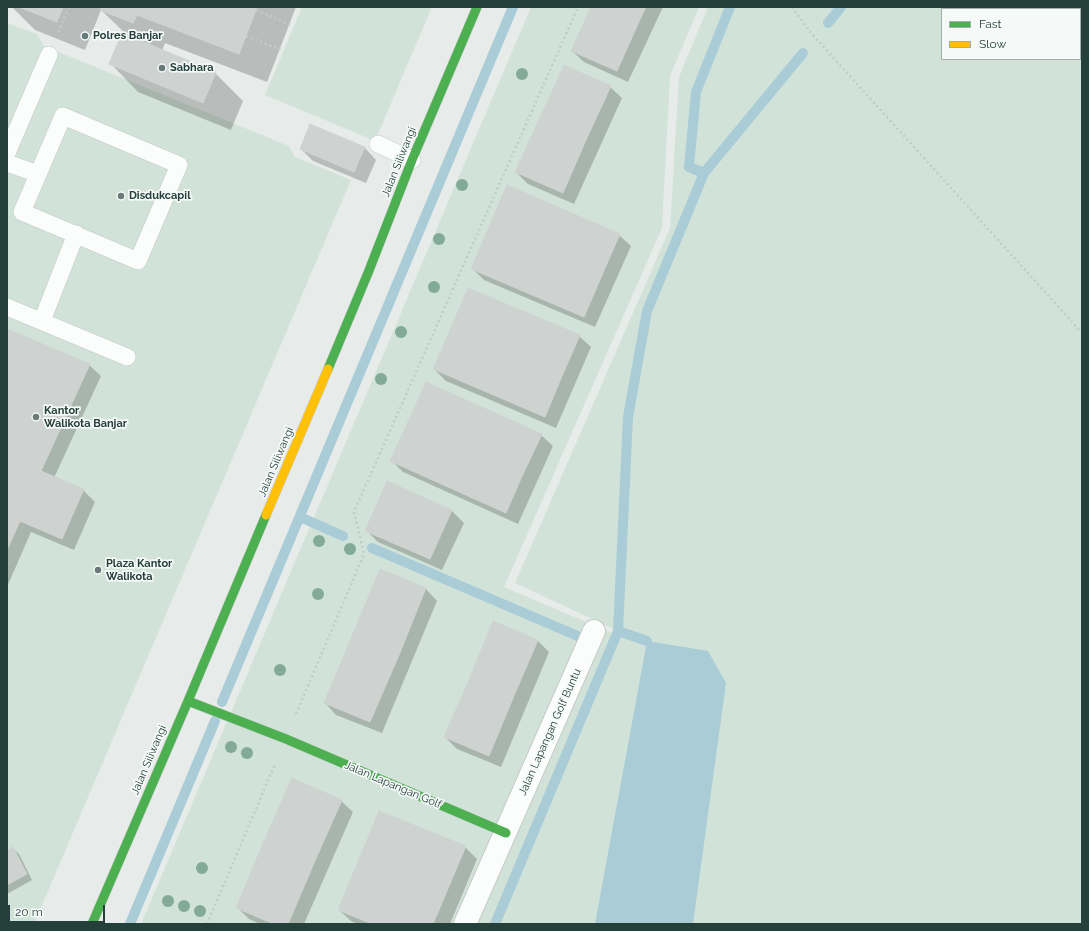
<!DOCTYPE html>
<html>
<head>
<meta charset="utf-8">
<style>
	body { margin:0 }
	#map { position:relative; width:1089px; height:931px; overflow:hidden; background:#e7ebea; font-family:Raleway,sans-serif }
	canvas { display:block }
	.frame { position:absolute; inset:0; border:8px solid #253f3b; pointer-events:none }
	.legend { position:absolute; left:941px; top:8px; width:140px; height:52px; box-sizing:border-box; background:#f5faf8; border:1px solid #a2afac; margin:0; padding:5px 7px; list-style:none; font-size:12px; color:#253f3b }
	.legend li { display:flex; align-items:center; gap:8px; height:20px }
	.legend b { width:20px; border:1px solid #a2afac }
	.scale { position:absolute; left:8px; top:905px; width:97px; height:18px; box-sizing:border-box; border:2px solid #253f3b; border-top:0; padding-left:5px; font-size:12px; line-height:14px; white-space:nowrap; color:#253f3b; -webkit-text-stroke:3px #f5faf8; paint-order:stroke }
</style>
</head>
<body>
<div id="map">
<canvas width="1089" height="931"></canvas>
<div class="frame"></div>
<ul class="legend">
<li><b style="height:5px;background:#4caf50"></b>Fast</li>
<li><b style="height:5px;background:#ffc107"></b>Slow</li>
</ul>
<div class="scale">20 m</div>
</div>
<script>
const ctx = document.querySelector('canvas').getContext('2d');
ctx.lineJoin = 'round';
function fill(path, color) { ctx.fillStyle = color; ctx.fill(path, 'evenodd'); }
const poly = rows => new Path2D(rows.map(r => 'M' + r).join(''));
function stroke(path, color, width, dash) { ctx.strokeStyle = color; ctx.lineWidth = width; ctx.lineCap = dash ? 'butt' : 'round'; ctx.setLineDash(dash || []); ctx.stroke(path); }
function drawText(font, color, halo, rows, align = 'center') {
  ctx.font = font + ' Raleway,sans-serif'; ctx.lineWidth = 3.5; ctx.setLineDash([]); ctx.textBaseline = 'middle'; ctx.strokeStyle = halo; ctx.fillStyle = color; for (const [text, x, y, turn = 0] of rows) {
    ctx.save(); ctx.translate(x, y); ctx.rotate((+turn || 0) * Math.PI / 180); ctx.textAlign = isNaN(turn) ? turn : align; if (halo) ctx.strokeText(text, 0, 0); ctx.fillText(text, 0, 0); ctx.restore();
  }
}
const green = poly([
	[302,7,432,7,375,141,265,95],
	[531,7,699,7,670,76,662,228,504,587,612,633,491,924,141,924],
	[708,7,1082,7,1082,924,495,924,618,631,515,583,670,228,679,77],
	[942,9,1080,9,1080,59,942,59],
	[7,23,37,34,44,46,289,146,295,157,351,180,34,924,7,924]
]);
const water = poly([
	[647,641,708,651,726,683,693,924,595,924]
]);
const shadow = poly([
	[12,7,296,7,267,82,165,43,162,51,215,73,243,101,231,130,138,92,110,63,129,37,101,10,85,50,35,30],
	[592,7,663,7,628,82,584,62,572,51],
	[610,87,622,98,574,204,528,184,516,172],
	[311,126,365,148,376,160,366,183,313,161,301,149],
	[619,235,631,246,595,327,484,280,472,268],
	[7,330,89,365,101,376,54,478,83,490,95,502,74,550,31,532,7,587],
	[579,336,591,347,556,428,446,381,434,369],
	[541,435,553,446,518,524,403,472,391,460],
	[388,482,452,511,464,523,442,570,378,542,367,531],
	[381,571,426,589,437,601,382,733,336,715,325,703],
	[538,641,549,652,501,767,457,749,445,737],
	[341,801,353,812,304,924,260,924,249,919,237,907],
	[465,847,477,859,450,924,357,924,351,921,339,910],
	[13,848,19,854,32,880,7,894,7,852]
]);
const stream = poly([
	[828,23,841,7],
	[704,173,689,167,696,92,730,7],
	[300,517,343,536],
	[372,548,587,640],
	[618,631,647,641],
	[222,702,513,7],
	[130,924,215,721],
	[495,924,618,631,628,417,647,311,704,173,803,53]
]);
const building = poly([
	[19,7,63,7,57,22,19,7],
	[102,7,257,7,239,54,137,15,133,23,100,10,102,7],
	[591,7,625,7,642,15,617,71,571,51,591,7],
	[625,7,646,7,642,15,625,7],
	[122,33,216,72,203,103,109,64,122,33],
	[564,65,611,86,586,140,539,120,564,65],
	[539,120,586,140,563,193,515,172,539,120],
	[310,124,365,147,354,172,300,149,310,124],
	[507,185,620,234,602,275,489,227,507,185],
	[489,227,602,275,584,317,471,269,489,227],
	[468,288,580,335,562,376,451,328,468,288],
	[451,328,562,376,545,417,433,369,451,328],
	[7,329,90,364,41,471,84,489,62,539,20,521,7,550,7,329],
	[426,382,542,434,523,474,408,422,426,382],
	[408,422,523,474,506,513,390,461,408,422],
	[387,481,452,510,430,559,365,531,387,481],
	[380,569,426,588,399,655,352,636,380,569],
	[493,621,538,640,513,698,469,680,493,621],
	[352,636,399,655,370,722,324,703,352,636],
	[469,680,513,698,489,756,444,737,469,680],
	[292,778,342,800,314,863,264,841,292,778],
	[379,811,466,846,433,924,372,924,338,910,379,811],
	[264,841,314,863,288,924,274,924,236,908,264,841],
	[13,847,27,874,7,885,7,850,13,847]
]);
const path = poly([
	[792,7,811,33,1082,333],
	[256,10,291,25],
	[58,32,69,7],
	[246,36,281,50],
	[296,714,364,554,354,512,578,7],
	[207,924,275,764]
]);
const lane = poly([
	[63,116,179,165,138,261,22,212,63,116],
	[378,144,412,160],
	[7,153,49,55],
	[7,163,38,174],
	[7,307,127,357],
	[42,321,76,234]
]);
const street = poly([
	[465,924,594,631]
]);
const fast = poly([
	[328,369,368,273,412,160,477,7],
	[188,701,286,739,506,833],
	[92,924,188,701,266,515]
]);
const slow = poly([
	[266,515,328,369]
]);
const trees = [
	[522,74],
	[462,185],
	[439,239],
	[434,287],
	[401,332],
	[381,379],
	[319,541],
	[350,549],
	[318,594],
	[280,670],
	[231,747],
	[247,753],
	[202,868],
	[168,901],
	[184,906],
	[200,911]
];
const markers = [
	[85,36,4,"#697b78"],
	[162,68,4,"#697b78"],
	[121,196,4,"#697b78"],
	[36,417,4,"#697b78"],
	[98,570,4,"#697b78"]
];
const poiNames = [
	["Polres Banjar",93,36],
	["Sabhara",170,68],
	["Disdukcapil",129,196],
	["Kantor",44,411],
	["Walikota Banjar",44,424],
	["Plaza Kantor",106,564],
	["Walikota",106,577]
];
const streetNames = [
	["Jalan Siliwangi",399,162,-68],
	["Jalan Siliwangi",276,462,-67],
	["Jalan Lapangan Golf Buntu",550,732,-66],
	["Jalan Siliwangi",149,760,-67],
	["Jalan Lapangan Golf",393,785,23]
];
fill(green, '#d1e3d9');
fill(water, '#aaccd7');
fill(shadow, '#0003');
stroke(stream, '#aaccd7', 10);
fill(building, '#ced2d1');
stroke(building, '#cfd4d3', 1);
stroke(lane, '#c4c8c7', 18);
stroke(street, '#c4c8c7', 24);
stroke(fast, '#c3c9c7', 10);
stroke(slow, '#c3c9c7', 10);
stroke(path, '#c2cbca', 2.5, [2, 3]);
stroke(lane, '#fbfcfc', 17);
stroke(street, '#fbfcfc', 22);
stroke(fast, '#4caf50', 9);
stroke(slow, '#ffc107', 9);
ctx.fillStyle = '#82aa97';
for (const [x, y] of trees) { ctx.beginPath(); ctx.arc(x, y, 6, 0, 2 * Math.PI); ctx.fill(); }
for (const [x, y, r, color] of markers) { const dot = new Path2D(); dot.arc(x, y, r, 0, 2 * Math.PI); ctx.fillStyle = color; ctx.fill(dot); stroke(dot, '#f5faf8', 1.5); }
drawText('bold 11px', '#253f3b', '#f5faf8', poiNames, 'left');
drawText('11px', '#253f3b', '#f5faf8', streetNames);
</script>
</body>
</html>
